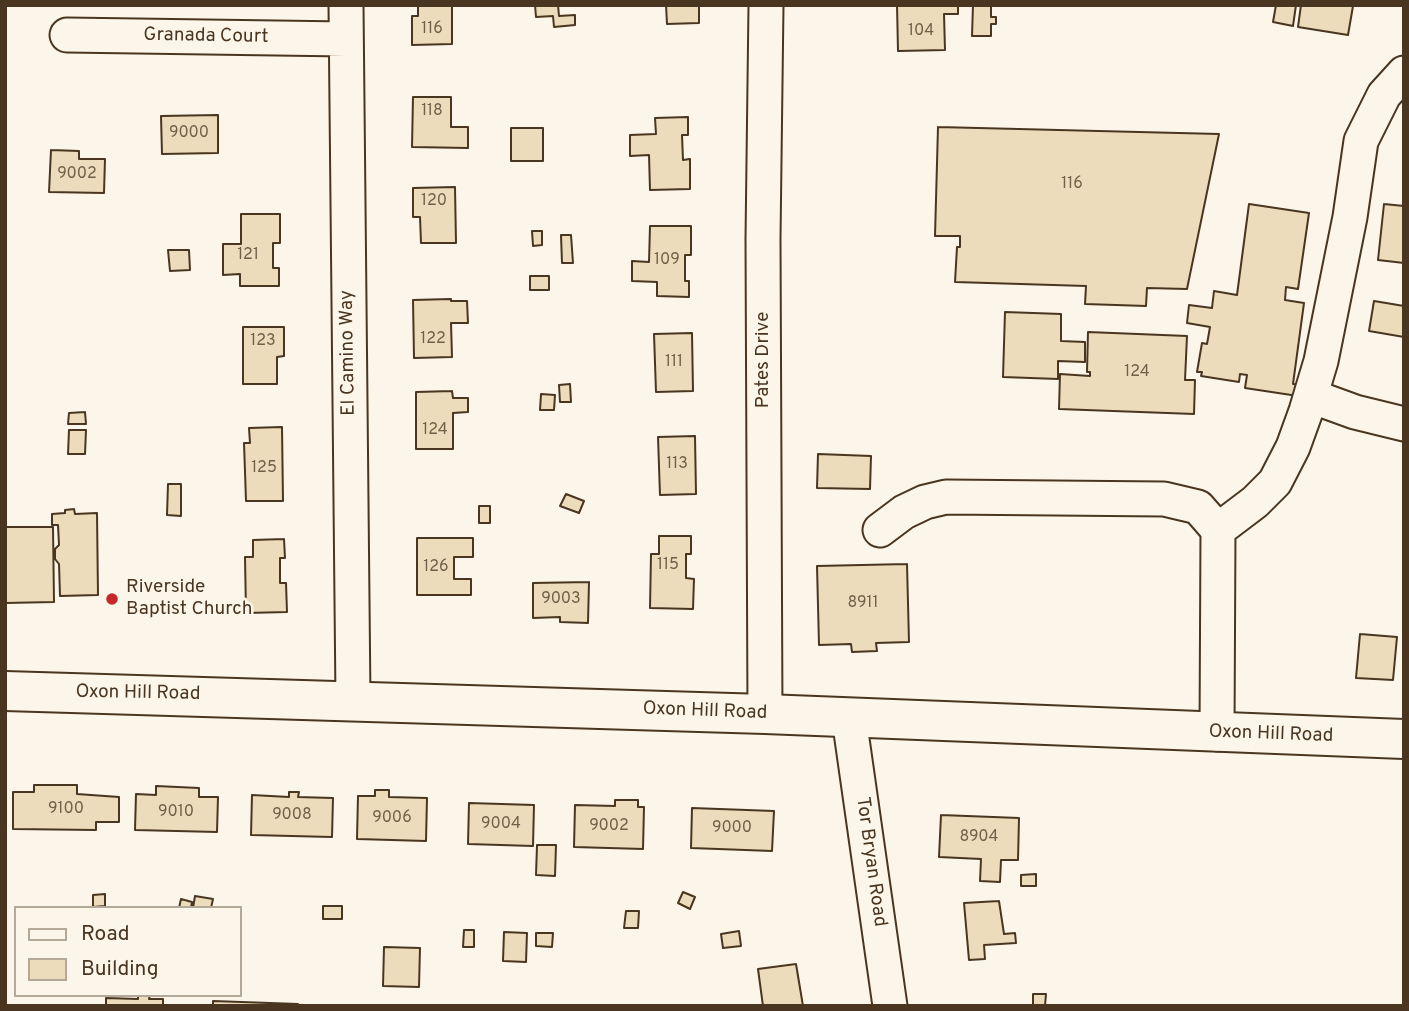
<!DOCTYPE html>
<html>
<head>
<meta charset="utf-8">
<style>
	body { margin:0 }
	#map { position:relative; width:1409px; height:1011px; overflow:hidden; background:#fbf6e9; font-family:Overpass,sans-serif }
	canvas { display:block }
	.frame { position:absolute; inset:0; border:7px solid #4a3520; pointer-events:none }
	.legend { position:absolute; left:14px; top:906px; width:228px; height:91px; box-sizing:border-box; background:#fbf6e9; border:2px solid #b4a999; margin:0; padding:9px 12px; list-style:none; font-size:21px; color:#4a3520 }
	.legend li { display:flex; align-items:center; gap:14px; height:35px }
	.legend b { width:35px; border:2px solid #b4a999 }
</style>
</head>
<body>
<div id="map">
<canvas width="1409" height="1011"></canvas>
<div class="frame"></div>
<ul class="legend">
<li><b style="height:9px;background:#fbf6e9"></b>Road</li>
<li><b style="height:19px;background:#ecdcbc"></b>Building</li>
</ul>
</div>
<script>
const ctx = document.querySelector('canvas').getContext('2d');
ctx.lineJoin = 'round';
function fill(path, color) { ctx.fillStyle = color; ctx.fill(path, 'evenodd'); }
const poly = rows => new Path2D(rows.map(r => 'M' + r).join(''));
function stroke(path, color, width, dash) { ctx.strokeStyle = color; ctx.lineWidth = width; ctx.lineCap = dash ? 'butt' : 'round'; ctx.setLineDash(dash || []); ctx.stroke(path); }
function drawText(font, color, halo, rows, align = 'center') {
  ctx.font = font + ' Overpass,sans-serif'; ctx.lineWidth = 5; ctx.setLineDash([]); ctx.textBaseline = 'middle'; ctx.strokeStyle = halo; ctx.fillStyle = color; for (const [text, x, y, turn = 0] of rows) {
    ctx.save(); ctx.translate(x, y); ctx.rotate((+turn || 0) * Math.PI / 180); ctx.textAlign = isNaN(turn) ? turn : align; if (halo) ctx.strokeText(text, 0, 0); ctx.fillText(text, 0, 0); ctx.restore();
  }
}
const building = poly([
	[418,5,452,5,452,44,412,45,412,16,418,16,418,5],
	[535,5,558,5,559,16,575,15,575,25,554,27,553,16,536,17,535,5],
	[666,5,699,5,699,23,667,24,666,5],
	[897,5,958,5,958,14,944,14,945,50,898,51,897,5],
	[973,5,991,5,991,17,996,17,996,24,991,24,991,36,972,36,973,5],
	[1276,5,1296,5,1293,26,1273,22,1276,5],
	[1301,5,1353,6,1348,35,1298,27,1301,5],
	[413,97,451,97,451,127,468,127,468,148,412,147,413,97],
	[218,115,218,153,162,154,161,116,218,115],
	[688,117,688,135,682,135,683,160,690,159,690,189,650,190,649,155,630,156,630,135,656,134,655,118,688,117],
	[938,127,1219,134,1187,289,1147,288,1146,306,1085,304,1086,286,955,282,957,247,960,247,960,236,935,236,938,127],
	[511,128,543,128,543,161,511,161,511,128],
	[51,150,79,151,79,159,105,159,104,193,49,192,51,150],
	[455,187,456,243,421,243,420,217,413,217,413,188,455,187],
	[1249,204,1309,213,1298,289,1286,287,1285,300,1304,303,1293,384,1300,385,1298,396,1245,388,1247,375,1240,374,1239,382,1201,376,1202,372,1197,372,1202,343,1207,344,1210,327,1187,323,1189,305,1212,308,1214,291,1237,295,1249,204],
	[1384,204,1404,206,1404,263,1378,260,1384,204],
	[241,214,280,214,280,243,273,243,273,268,279,268,279,286,240,286,240,274,223,275,223,244,241,244,241,214],
	[650,226,691,226,691,255,685,255,685,281,689,281,689,297,657,296,657,282,632,281,632,261,649,262,650,226],
	[532,231,542,231,542,245,533,246,532,231],
	[561,235,571,235,573,263,562,263,561,235],
	[168,250,189,250,190,270,170,271,168,250],
	[530,276,549,276,549,290,530,290,530,276],
	[451,299,451,301,467,301,468,323,451,323,452,357,414,358,413,300,451,299],
	[1374,301,1404,306,1404,337,1369,331,1374,301],
	[1005,312,1061,314,1061,341,1085,342,1085,362,1058,361,1058,379,1003,377,1005,312],
	[243,327,284,327,284,356,277,357,277,384,243,384,243,327],
	[1088,332,1187,336,1185,380,1195,380,1194,414,1059,409,1060,374,1090,376,1090,372,1087,372,1088,332],
	[692,333,693,391,656,392,654,334,692,333],
	[570,384,571,402,560,402,559,385,570,384],
	[452,391,453,398,468,398,468,412,453,413,453,449,416,449,416,392,452,391],
	[541,394,555,395,554,410,540,410,541,394],
	[85,412,86,424,68,424,69,413,85,412],
	[282,427,283,501,246,501,244,443,250,443,249,428,282,427],
	[69,430,86,430,85,454,68,454,69,430],
	[695,436,696,494,660,495,658,437,695,436],
	[818,454,871,456,870,489,817,488,818,454],
	[168,484,181,484,181,516,167,515,168,484],
	[566,494,584,501,579,513,560,506,566,494],
	[479,506,490,506,490,523,479,523,479,506],
	[74,509,75,514,97,513,98,595,60,596,59,564,55,559,55,549,59,545,58,525,52,525,52,514,65,513,65,510,74,509],
	[5,527,53,527,54,602,5,603,5,527],
	[659,536,691,536,691,554,686,554,686,578,694,579,693,609,650,608,651,554,659,554,659,536],
	[417,538,473,538,473,557,454,557,454,579,471,579,471,595,417,595,417,538],
	[284,539,285,558,280,558,280,583,286,583,287,612,246,613,245,557,253,557,253,540,284,539],
	[907,564,909,642,876,643,877,651,852,652,851,644,819,645,817,566,907,564],
	[589,582,588,623,560,622,560,617,533,618,533,583,589,582],
	[1360,634,1397,637,1393,680,1356,678,1360,634],
	[34,785,77,785,77,794,119,797,119,822,96,822,96,830,13,829,13,792,34,792,34,785],
	[156,786,199,788,199,797,218,797,217,832,135,830,136,794,156,795,156,786],
	[375,790,389,790,389,797,427,798,426,841,357,839,358,796,375,796,375,790],
	[289,792,299,792,298,797,333,798,332,837,251,835,252,795,289,797,289,792],
	[615,800,638,800,638,807,644,807,643,849,574,847,575,805,615,806,615,800],
	[469,803,534,805,533,846,468,844,469,803],
	[692,808,774,811,772,851,691,848,692,808],
	[941,815,1019,818,1018,860,1001,860,1000,882,980,881,981,859,939,857,941,815],
	[537,845,556,845,555,876,536,875,537,845],
	[1036,874,1036,886,1021,886,1021,875,1036,874],
	[683,892,695,897,690,909,678,903,683,892],
	[105,894,105,906,93,907,93,895,105,894],
	[195,896,213,899,211,908,193,908,195,896],
	[181,899,192,902,191,908,179,908,181,899],
	[999,901,1004,934,1015,933,1016,943,984,945,985,959,969,960,964,903,999,901],
	[323,906,342,906,342,919,323,919,323,906],
	[626,911,639,911,638,928,624,928,626,911],
	[464,930,474,930,474,947,463,947,464,930],
	[739,931,741,946,723,948,721,934,739,931],
	[504,932,527,933,526,962,503,961,504,932],
	[536,933,553,933,552,947,536,946,536,933],
	[384,947,420,948,419,987,383,986,384,947],
	[796,964,803,1006,763,1006,758,969,796,964],
	[1033,994,1046,994,1045,1006,1033,1006,1033,994],
	[138,995,150,995,149,999,163,999,163,1006,106,1006,106,998,138,999,138,995],
	[213,1001,298,1004,298,1006,213,1006,213,1001]
]);
const minor = poly([
	[346,5,353,700],
	[67,35,346,39],
	[1311,396,1355,412,1404,424],
	[880,530,904,512,925,502,946,497,1164,499,1198,507,1218,530,1217,734],
	[1218,530,1255,502,1275,482,1293,447,1306,411,1321,361,1350,217,1361,141,1384,95,1404,73],
	[765,714,763,239,766,5],
	[849,718,890,1006]
]);
const major = poly([
	[5,691,765,714,1404,739]
]);
const markers = [
	[112,599,7,"#c62828"]
];
const numberNames = [
	["116",432,30],
	["104",921,32],
	["118",432,112],
	["9000",189,134],
	["9002",77,175],
	["116",1072,185],
	["120",434,202],
	["121",248,256],
	["109",667,261],
	["122",433,340],
	["123",263,342],
	["111",674,363],
	["124",1137,373],
	["124",435,431],
	["113",677,465],
	["125",264,469],
	["115",668,566],
	["126",436,568],
	["9003",561,600],
	["8911",863,604],
	["9100",66,810],
	["9010",176,813],
	["9008",292,816],
	["9006",392,819],
	["9004",501,825],
	["9002",609,827],
	["9000",732,829],
	["8904",979,838]
];
const streetNames = [
	["Granada Court",206,37,1],
	["El Camino Way",349,353,-91],
	["Pates Drive",764,360,-90],
	["Oxon Hill Road",138,694,1],
	["Oxon Hill Road",705,712,2],
	["Oxon Hill Road",1271,735,2],
	["Tor Bryan Road",870,862,82]
];
const poiNames = [
	["Riverside",126,588],
	["Baptist Church",126,610]
];
fill(building, '#ecdcbc');
stroke(building, '#4a3520', 2);
stroke(minor, '#4a3520', 37);
stroke(major, '#4a3520', 42);
stroke(minor, '#fbf6e9', 33);
stroke(major, '#fbf6e9', 38);
for (const [x, y, r, color] of markers) { const dot = new Path2D(); dot.arc(x, y, r, 0, 2 * Math.PI); ctx.fillStyle = color; ctx.fill(dot); stroke(dot, '#fbf6e9', 2.5); }
drawText('16px', '#725f47', null, numberNames);
drawText('19px', '#4a3520', '#fbf6e9', streetNames);
drawText('19px', '#4a3520', '#fbf6e9', poiNames, 'left');
</script>
</body>
</html>
